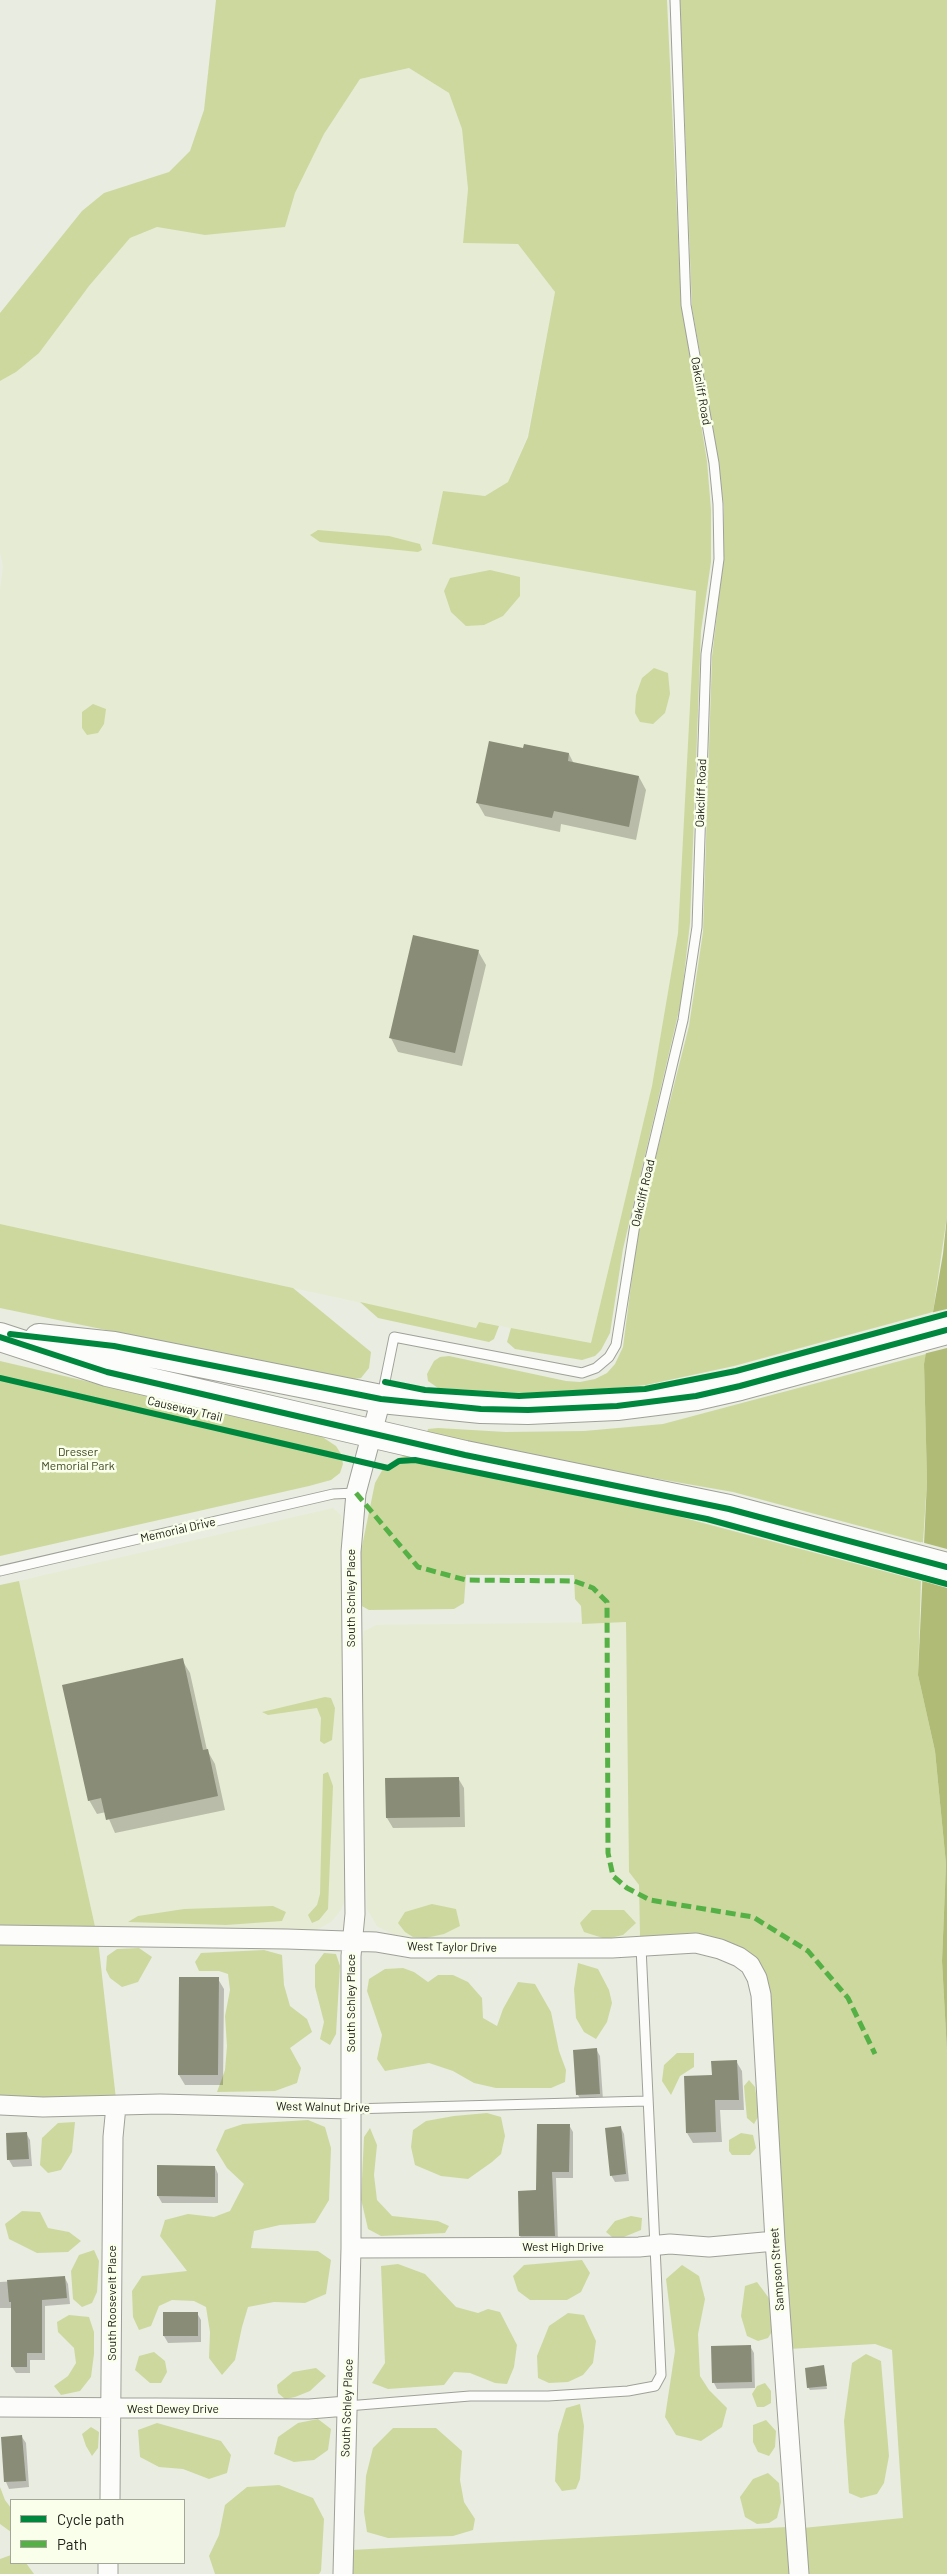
<!DOCTYPE html>
<html>
<head>
<meta charset="utf-8">
<style>
	body { margin:0 }
	#map { position:relative; width:947px; height:2574px; overflow:hidden; background:#e9ece0; font-family:Barlow,sans-serif }
	canvas { display:block }
	.legend { position:absolute; left:10px; top:2499px; width:175px; height:65px; box-sizing:border-box; background:#faffeb; border:1px solid #a3a797; margin:0; padding:6px 9px; list-style:none; font-size:15px; color:#20221a }
	.legend li { display:flex; align-items:center; gap:10px; height:25px }
	.legend b { width:25px; border:1px solid #a3a797 }
</style>
</head>
<body>
<div id="map">
<canvas width="947" height="2574"></canvas>
<ul class="legend">
<li><b style="height:6px;background:#00873e"></b>Cycle path</li>
<li><b style="height:6px;background:#55b145"></b>Path</li>
</ul>
</div>
<script>
const ctx = document.querySelector('canvas').getContext('2d');
ctx.lineJoin = 'round';
function fill(path, color) { ctx.fillStyle = color; ctx.fill(path, 'evenodd'); }
const poly = rows => new Path2D(rows.map(r => 'M' + r).join(''));
function stroke(path, color, width, dash) { ctx.strokeStyle = color; ctx.lineWidth = width; ctx.lineCap = dash ? 'butt' : 'round'; ctx.setLineDash(dash || []); ctx.stroke(path); }
function drawText(font, color, halo, rows, align = 'center') {
  ctx.font = font + ' Barlow,sans-serif'; ctx.lineWidth = 5; ctx.setLineDash([]); ctx.textBaseline = 'middle'; ctx.strokeStyle = halo; ctx.fillStyle = color; for (const [text, x, y, turn = 0] of rows) {
    ctx.save(); ctx.translate(x, y); ctx.rotate((+turn || 0) * Math.PI / 180); ctx.textAlign = isNaN(turn) ? turn : align; if (halo) ctx.strokeText(text, 0, 0); ctx.fillText(text, 0, 0); ctx.restore();
  }
}
const built = poly([
	[409,68,449,93,462,129,468,189,463,243,518,244,555,292,527,437,508,482,485,496,443,491,433,544,696,590,678,933,652,1086,591,1343,479,1322,477,1328,0,1224,0,590,3,566,0,552,0,381,16,372,130,238,157,227,205,235,285,226,295,193,324,134,360,79],
	[333,1508,341,1515,342,1537,344,1902,341,1910,332,1921,314,1932,96,1931,19,1581],
	[626,1622,629,1872,639,1885,640,1938,413,1940,392,1934,377,1926,367,1909,361,1647,364,1631,376,1625]
]);
const green = poly([
	[216,0,667,0,681,301,707,461,711,510,711,562,701,631,690,923,681,1002,623,1249,610,1333,601,1350,595,1356,582,1360,515,1349,507,1342,511,1328,591,1343,652,1086,678,933,696,591,432,544,443,491,485,496,508,482,528,437,555,292,518,244,463,243,468,189,462,129,449,93,409,68,360,79,324,134,295,193,285,227,205,235,157,227,130,238,89,286,39,353,16,372,0,381,0,313,82,211,104,193,169,172,190,151,204,110],
	[680,0,947,0,947,1216,933,1312,734,1366,646,1385,595,1390,523,1393,438,1388,428,1381,427,1374,434,1361,440,1357,449,1356,566,1381,580,1382,595,1379,607,1373,615,1364,623,1347,639,1223,689,1026,703,932,712,657,723,562,724,507,707,393,692,308],
	[318,530,389,536,420,544,422,550,418,552,320,542,310,535],
	[490,570,520,577,520,596,503,616,484,625,466,626,451,612,444,591,450,578],
	[654,668,668,673,670,694,665,713,653,724,640,722,635,713,636,695,642,678],
	[93,704,106,709,104,724,98,733,87,735,82,728,82,712],
	[0,1224,293,1288,371,1352,369,1368,361,1378,347,1380,0,1308],
	[360,1302,476,1328,479,1322,499,1326,494,1339,489,1342,378,1318],
	[926,1354,924,1364,927,1480,923,1543,733,1492,607,1470,431,1435,427,1432,428,1429,438,1428,506,1432,584,1431,663,1424],
	[0,1361,321,1436,336,1446,341,1454,343,1464,340,1473,331,1480,309,1486,0,1556],
	[404,1456,416,1456,568,1487,921,1581,918,1675,935,1751,946,1864,942,1961,947,2052,947,2574,807,2574,803,2528,903,2518,892,2350,875,2344,789,2349,757,1966,640,1938,639,1885,629,1872,626,1622,582,1624,581,1606,575,1599,574,1575,466,1575,464,1603,454,1609,369,1610,360,1605,360,1556,375,1483,384,1467,396,1459],
	[19,1581,96,1931,0,1930,0,1585],
	[325,1697,331,1698,335,1708,332,1740,324,1744,320,1741,321,1718,317,1708,268,1715,262,1712],
	[328,1772,333,1786,328,1909,319,1920,312,1923,308,1915,317,1905,320,1894,323,1774],
	[432,1904,456,1909,460,1926,444,1934,426,1938,413,1937,405,1932,398,1923,405,1912],
	[273,1906,286,1912,282,1921,226,1925,128,1922,138,1916,184,1909],
	[592,1910,624,1910,636,1923,623,1935,606,1939,584,1932,580,1923],
	[0,1940,98,1940,116,2099,0,2100],
	[139,1948,152,1957,138,1982,122,1987,110,1978,106,1970,107,1956,117,1949],
	[264,1950,282,1955,284,1985,290,2006,307,2019,312,2032,290,2048,301,2068,297,2083,275,2091,217,2092,225,2070,227,2046,225,2016,230,1990,228,1974,219,1971,199,1971,195,1962,201,1953],
	[324,1953,336,1954,340,1966,336,2034,330,2045,320,2039,324,2022,315,1987,315,1965],
	[578,1963,598,1969,609,1990,612,2003,607,2022,596,2039,584,2032,576,2018,574,1989],
	[403,1968,414,1972,428,1982,438,1975,453,1975,468,1982,482,1998,483,2018,497,2026,503,2009,518,1982,535,1984,551,2012,559,2051,566,2070,565,2082,551,2088,496,2088,474,2083,453,2071,429,2063,385,2071,377,2059,382,2035,367,1991,369,1979,385,1969],
	[677,2053,694,2053,694,2067,680,2076,671,2095,662,2081,664,2065],
	[749,2080,755,2087,758,2108,758,2117,754,2124,747,2118,745,2098,744,2086],
	[487,2113,501,2117,505,2136,501,2154,492,2162,468,2179,441,2176,415,2165,411,2147,413,2130,426,2121,454,2116],
	[308,2120,325,2127,331,2148,329,2200,315,2223,280,2225,254,2231,251,2248,318,2251,331,2260,326,2294,305,2303,274,2302,248,2307,242,2327,235,2360,222,2375,209,2358,210,2332,206,2307,194,2301,172,2300,159,2306,151,2326,139,2330,133,2317,132,2291,142,2276,187,2271,160,2236,165,2220,188,2214,214,2217,230,2211,244,2184,227,2168,216,2150,225,2130,243,2124],
	[75,2122,72,2152,61,2170,48,2173,40,2165,42,2138,58,2123],
	[370,2128,377,2145,374,2175,377,2200,392,2216,438,2221,449,2226,445,2233,381,2236,368,2229,361,2199,364,2137],
	[741,2133,753,2135,756,2148,750,2155,732,2155,729,2151,729,2140],
	[22,2211,40,2212,48,2228,69,2232,81,2241,68,2252,37,2253,9,2239,5,2224],
	[631,2216,642,2218,641,2230,619,2239,612,2237,606,2232,615,2221],
	[94,2250,99,2261,97,2292,92,2303,82,2307,73,2299,71,2271,79,2255],
	[582,2260,590,2273,581,2292,567,2300,530,2300,518,2291,513,2276,524,2265],
	[398,2264,425,2274,456,2307,478,2313,488,2309,500,2312,517,2345,514,2367,507,2384,495,2383,470,2373,454,2372,444,2385,388,2389,372,2383,385,2363,381,2266],
	[682,2265,699,2276,705,2299,698,2334,700,2376,709,2390,727,2408,722,2427,701,2441,676,2435,665,2417,675,2351,666,2279],
	[757,2282,771,2301,773,2330,768,2338,758,2341,747,2336,741,2316,745,2286],
	[568,2313,584,2315,596,2341,593,2363,583,2375,568,2382,549,2383,538,2378,537,2356,549,2326],
	[69,2315,89,2317,94,2332,94,2354,91,2377,80,2391,61,2395,54,2386,68,2376,76,2363,74,2348,58,2332,57,2322],
	[154,2352,165,2361,167,2372,161,2383,150,2383,135,2370,139,2356],
	[866,2354,881,2361,889,2456,884,2483,877,2494,861,2498,849,2493,844,2421,852,2363],
	[316,2368,326,2376,310,2391,295,2397,285,2399,278,2393,277,2385,293,2372],
	[765,2383,771,2391,771,2403,764,2407,757,2407,752,2394,757,2386],
	[580,2404,584,2426,580,2479,576,2489,562,2491,555,2481,558,2434,566,2408],
	[318,2419,331,2429,328,2450,314,2460,294,2462,274,2454,278,2437,298,2423],
	[766,2420,776,2431,775,2447,769,2456,758,2452,753,2442,753,2425],
	[157,2423,221,2441,231,2455,227,2473,209,2479,183,2469,159,2467,140,2457,138,2430],
	[91,2427,99,2432,98,2448,92,2456,86,2446,82,2434],
	[393,2428,436,2428,462,2451,460,2480,464,2502,475,2519,473,2530,453,2536,388,2538,367,2532,364,2512,366,2476,373,2448],
	[768,2473,779,2483,781,2502,777,2518,769,2523,757,2524,745,2517,740,2497,753,2479],
	[279,2485,313,2498,324,2519,321,2571,319,2574,215,2574,209,2556,219,2535,225,2505,247,2487],
	[0,2487,5,2500,11,2508,11,2532,0,2524],
	[787,2527,792,2574,350,2574,351,2550],
	[11,2555,11,2563,26,2563,34,2574,0,2574,0,2559]
]);
const water = poly([
	[947,1216,947,2052,942,1961,946,1864,935,1751,918,1675,927,1480,924,1364,943,1254]
]);
const pier = poly([
	[947,1309,947,1348,923,1354,930,1313],
	[921,1542,947,1549,947,1588,919,1580]
]);
const shadow = poly([
	[524,750,569,754,574,764,639,777,646,790,636,840,561,824,560,832,485,816,477,802],
	[478,951,486,965,462,1066,398,1052,391,1038],
	[182,1660,190,1673,207,1750,215,1764,225,1810,115,1833,106,1812,97,1814,89,1800],
	[458,1778,464,1788,465,1827,393,1828,387,1818,386,1779],
	[218,1979,224,1989,223,2085,185,2085,179,2075],
	[596,2049,600,2056,603,2100,582,2102,578,2095],
	[736,2061,742,2071,744,2110,720,2110,722,2142,693,2143,687,2133],
	[569,2125,573,2132,573,2178,556,2178,558,2242,524,2243,520,2236,537,2191],
	[621,2128,624,2134,629,2181,615,2182,611,2175],
	[26,2133,30,2140,32,2166,13,2167,9,2160,7,2135],
	[215,2167,218,2174,218,2203,162,2203,158,2196],
	[65,2278,68,2284,70,2304,45,2306,45,2360,30,2360,30,2373,16,2373,12,2367,12,2308,0,2308,0,2282],
	[164,2313,197,2313,201,2320,201,2342,168,2343,164,2336],
	[750,2346,754,2353,755,2388,717,2389,714,2383],
	[824,2367,827,2389,810,2390,808,2387],
	[22,2437,26,2443,29,2487,9,2489,6,2482,2,2438]
]);
const building = poly([
	[489,741,523,748,524,744,569,753,568,761,639,776,629,827,554,811,552,818,476,803],
	[413,935,479,950,455,1053,389,1038],
	[183,1658,203,1750,208,1749,218,1796,106,1820,101,1798,88,1801,62,1685],
	[459,1777,460,1817,386,1818,385,1778],
	[179,1977,219,1977,218,2075,178,2075],
	[597,2048,600,2094,576,2095,573,2050],
	[737,2060,739,2100,715,2100,716,2132,686,2133,684,2076,712,2075,711,2061],
	[537,2124,570,2124,569,2172,552,2172,555,2236,519,2236,518,2191,536,2190],
	[621,2126,626,2174,610,2176,605,2128],
	[27,2132,29,2159,7,2160,6,2133],
	[157,2165,215,2166,215,2197,157,2196],
	[65,2276,67,2298,42,2300,42,2353,27,2353,27,2367,11,2367,11,2302,9,2302,7,2280],
	[163,2312,198,2312,198,2336,163,2336],
	[751,2345,752,2382,712,2383,711,2346],
	[824,2365,827,2386,807,2388,805,2368],
	[22,2435,26,2481,4,2482,1,2437]
]);
const service = poly([
	[382,1396,394,1337,582,1373,596,1368,609,1357,616,1345,636,1218,683,1020,697,927,706,654,719,559,718,504,714,463,686,305,675,0],
	[0,1571,333,1494,356,1493],
	[350,2109,647,2101],
	[347,2406,470,2396,548,2396,628,2391,655,2386,661,2375,641,1947]
]);
const minor = poly([
	[0,1935,287,1939,376,1942,411,1948,612,1948,696,1943,720,1949,739,1957,750,1965,757,1978,761,1995,775,2241,799,2574],
	[0,2105,43,2107,160,2104,350,2109],
	[351,2248,639,2247,670,2244,709,2247,775,2241],
	[0,2407,309,2409,347,2406],
	[110,2500,113,2137,116,2106],
	[108,2574,108,2563],
	[343,2574,351,2248,351,1956,355,1914,351,1552,356,1493,381,1399]
]);
const primary = poly([
	[0,1337,107,1372,465,1455,729,1509,947,1567],
	[39,1338,114,1346,381,1399,481,1409,528,1410,617,1406,696,1396,740,1386,947,1330]
]);
const quiet = poly([
	[356,1493,418,1567,466,1580,574,1581,593,1588,607,1602,608,1853,613,1876,627,1888,650,1900,753,1917,808,1951,848,1998,875,2054]
]);
const cycleway = poly([
	[10,1334,114,1346,381,1399,481,1409,528,1410,617,1406,696,1396,740,1386,947,1330],
	[0,1337,107,1372,465,1455,729,1509,947,1567],
	[0,1378,388,1468,399,1461,415,1460,707,1519,947,1584],
	[385,1382,425,1390,519,1396,645,1389,736,1371,947,1314]
]);
const streetNames = [
	["Oakcliff Road",701,391,80],
	["Oakcliff Road",701,793,-88],
	["Oakcliff Road",643,1193,-77],
	["Causeway Trail",185,1409,13],
	["Memorial Drive",178,1530,-13],
	["South Schley Place",351,1598,-90],
	["West Taylor Drive",452,1947,1],
	["South Schley Place",351,2003,-90],
	["West Walnut Drive",323,2107,1],
	["West High Drive",563,2247],
	["Sampson Street",777,2269,-94],
	["South Roosevelt Place",112,2303,-90],
	["South Schley Place",347,2408,-88],
	["West Dewey Drive",173,2409]
];
const parkNames = [
	["Dresser",78,1452],
	["Memorial Park",78,1466]
];
fill(built, '#e6ebd4');
fill(green, '#cdd89f');
fill(water, '#b0bc75');
fill(pier, '#e9ece0');
fill(shadow, '#0003');
fill(building, '#898c76');
stroke(service, '#9fa198', 11);
stroke(minor, '#9fa198', 21);
stroke(primary, '#9fa198', 30);
stroke(service, '#fcfcfa', 9);
stroke(minor, '#fcfcfa', 19);
stroke(primary, '#fcfcfa', 28);
stroke(quiet, '#55b145', 5, [10, 5]);
stroke(cycleway, '#00873e', 6);
drawText('12px', '#20221a', '#faffeb', streetNames);
drawText('12px', '#414820', '#faffeb', parkNames);
</script>
</body>
</html>
